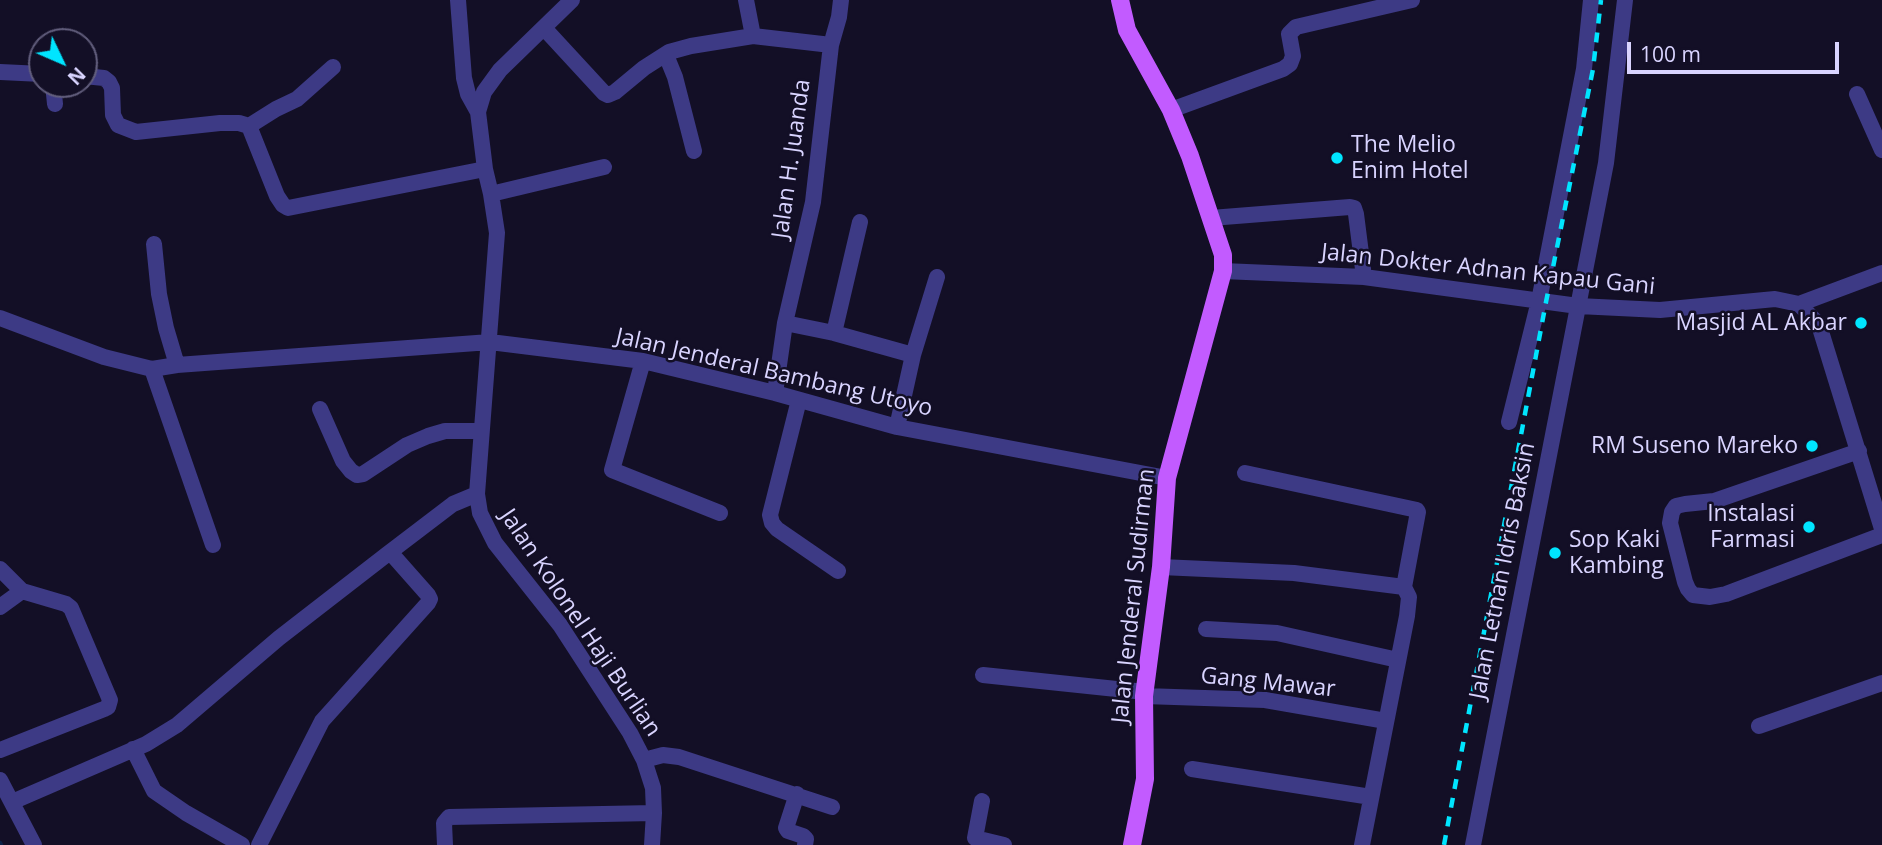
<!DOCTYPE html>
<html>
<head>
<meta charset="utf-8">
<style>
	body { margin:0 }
	#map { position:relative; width:1882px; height:845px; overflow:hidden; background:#130f26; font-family:"Open Sans",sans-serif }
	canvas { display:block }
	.north { position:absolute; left:28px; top:28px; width:70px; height:70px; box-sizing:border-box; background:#130f26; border:2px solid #625e7d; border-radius:50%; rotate:134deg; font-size:19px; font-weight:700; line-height:28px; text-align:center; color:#d9d4ff }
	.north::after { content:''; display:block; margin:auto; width:24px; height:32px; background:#00e5ff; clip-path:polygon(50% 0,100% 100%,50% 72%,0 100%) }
	.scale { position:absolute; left:1627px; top:42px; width:212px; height:32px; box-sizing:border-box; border:4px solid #d9d4ff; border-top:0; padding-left:9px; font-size:21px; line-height:24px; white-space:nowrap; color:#d9d4ff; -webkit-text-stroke:5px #130f26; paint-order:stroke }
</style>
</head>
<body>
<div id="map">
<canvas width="1882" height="845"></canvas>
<div class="north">N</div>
<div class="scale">100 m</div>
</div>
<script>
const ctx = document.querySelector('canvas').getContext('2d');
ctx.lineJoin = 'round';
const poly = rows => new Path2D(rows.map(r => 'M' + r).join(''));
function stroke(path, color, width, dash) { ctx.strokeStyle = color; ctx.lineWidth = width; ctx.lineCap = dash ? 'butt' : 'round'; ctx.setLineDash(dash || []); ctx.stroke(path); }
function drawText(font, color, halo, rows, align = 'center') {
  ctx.font = font + ' "Open Sans",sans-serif'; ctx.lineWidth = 5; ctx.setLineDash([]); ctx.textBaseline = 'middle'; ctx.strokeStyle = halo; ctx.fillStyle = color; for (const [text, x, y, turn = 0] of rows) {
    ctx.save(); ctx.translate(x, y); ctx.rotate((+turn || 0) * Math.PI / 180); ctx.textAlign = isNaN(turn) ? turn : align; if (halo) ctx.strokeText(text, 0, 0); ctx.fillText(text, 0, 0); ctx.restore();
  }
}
const stream = poly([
	[0,843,1,845]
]);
const minor = poly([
	[458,0,464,78,468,94,478,112],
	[572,0,500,70,484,92,478,112,485,169,491,194,497,233,477,494,480,513,495,543,560,625,630,733,644,760,653,788,654,813,652,845],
	[746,0,753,36],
	[544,28,604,93,608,95,615,92,644,68,669,52,691,46,753,36,831,45],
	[666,55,675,77,694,151],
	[0,72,42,74],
	[84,76,104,78,109,82,112,88,113,115,118,125,136,132,220,123,239,123,249,126,277,196,283,205,288,208,485,169],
	[53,84,55,104],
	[1857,94,1882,150],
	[1171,110,1283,69,1290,64,1293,56,1289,34,1296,27,1412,0],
	[249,126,276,109,297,99,333,67],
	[491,194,604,167],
	[1211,218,1350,207,1354,208,1356,214,1364,277],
	[154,244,159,294,166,328,177,365],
	[1223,271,1364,277,1578,306,1660,310,1775,299,1799,304,1819,325,1882,529],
	[1799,304,1882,273],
	[0,318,104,357,152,369,177,365,490,342,643,361,775,393,897,427,1167,478],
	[785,323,834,333,913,355],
	[834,333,860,222],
	[643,361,612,470,720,513],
	[152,369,213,545],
	[775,393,785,323,813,202,831,45,839,17,841,0],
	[799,400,770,515,772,523,777,529,838,571],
	[320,409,343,461,351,471,357,475,363,474,407,445,428,436,445,431,481,431],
	[1509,422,1539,301,1584,69,1591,0],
	[897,427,913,355,937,277],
	[1859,451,1714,501,1685,504,1676,506,1672,512,1670,523,1685,582,1688,589,1693,595,1710,597,1726,594,1882,535],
	[1245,473,1417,510,1418,512,1404,587],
	[1161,567,1294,573,1404,587,1409,597,1407,616,1362,845],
	[0,569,22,591],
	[0,607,22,591,66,604,71,608,110,700,108,707,104,709,0,750],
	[1206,629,1277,633,1398,660],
	[983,675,1145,692],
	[1144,696,1265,700,1386,721],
	[1759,726,1882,683],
	[133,749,154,791,186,813,242,845],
	[644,760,663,755,679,757,832,807],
	[1192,769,1371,797],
	[0,780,34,845],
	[797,794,786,828,788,831,803,836,806,839,805,845],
	[982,801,975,838,1004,845],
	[12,802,146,744,177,725,279,638,390,552],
	[259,845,322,721,428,603,430,599,428,595,390,552,453,504,477,494],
	[445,845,444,823,449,817,654,813],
	[1473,845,1606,163,1625,0]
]);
const major = poly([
	[1120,0,1127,30,1171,110,1190,156,1223,255,1223,271,1167,478,1161,567,1144,696,1145,779,1132,845]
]);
const rail = poly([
	[1444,845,1546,302,1593,69,1601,0]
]);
const markers = [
	[1337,158,7,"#00e5ff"],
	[1861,323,7,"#00e5ff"],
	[1812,446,7,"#00e5ff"],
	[1809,527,7,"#00e5ff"],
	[1555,553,7,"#00e5ff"]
];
const poiNames = [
	["The Melio",1351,145,"left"],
	["Enim Hotel",1351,171,"left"],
	["Masjid AL Akbar",1847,323],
	["RM Suseno Mareko",1798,446],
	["Instalasi",1795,514],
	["Farmasi",1795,540],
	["Sop Kaki",1569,540,"left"],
	["Kambing",1569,566,"left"]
];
const streetNames = [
	["Jalan H. Juanda",792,159,-82],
	["Jalan Dokter Adnan Kapau Gani",1488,270,6],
	["Jalan Jenderal Bambang Utoyo",774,373,13],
	["Jalan Letnan Idris Baksin",1503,571,-79],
	["Jalan Jenderal Sudirman",1134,596,-84],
	["Jalan Kolonel Haji Burlian",580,623,56],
	["Gang Mawar",1268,683,6]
];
stroke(stream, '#0c2248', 4.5);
stroke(minor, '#3d3a85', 16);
stroke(major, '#c25bff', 18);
stroke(rail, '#00e5ff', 4.5, [10, 9]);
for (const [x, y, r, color] of markers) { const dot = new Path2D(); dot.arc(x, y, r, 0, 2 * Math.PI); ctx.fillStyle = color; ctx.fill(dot); stroke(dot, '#130f26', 2.5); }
drawText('23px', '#d9d4ff', '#130f26', poiNames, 'right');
drawText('23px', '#d9d4ff', '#130f26', streetNames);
</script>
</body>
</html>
